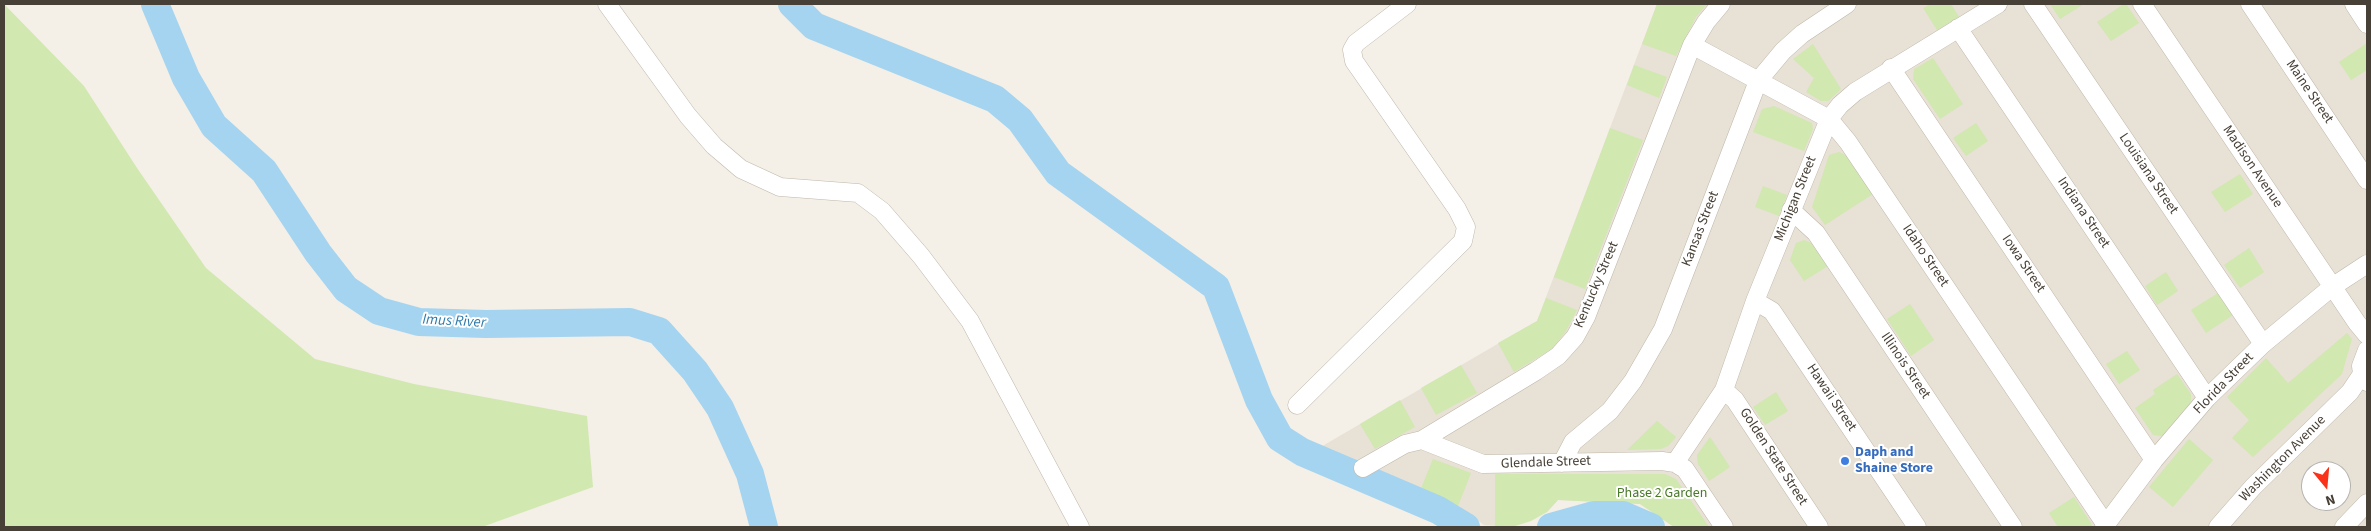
<!DOCTYPE html>
<html>
<head>
<meta charset="utf-8">
<style>
	body { margin:0 }
	#map { position:relative; width:2371px; height:531px; overflow:hidden; background:#f4efe7; font-family:"Source Sans 3",sans-serif }
	canvas { display:block }
	.frame { position:absolute; inset:0; border:5px solid #474036; pointer-events:none }
	.north { position:absolute; left:2301px; top:461px; width:50px; height:50px; box-sizing:border-box; background:#fff; border:1px solid #b5b3af; border-radius:50%; rotate:163deg; font-size:14px; font-weight:700; line-height:20px; text-align:center; color:#474036 }
	.north::after { content:''; display:block; margin:auto; width:18px; height:22px; background:#f93219; clip-path:polygon(50% 0,100% 100%,50% 72%,0 100%) }
</style>
</head>
<body>
<div id="map">
<canvas width="2371" height="531"></canvas>
<div class="frame"></div>
<div class="north">N</div>
</div>
<script>
const ctx = document.querySelector('canvas').getContext('2d');
ctx.lineJoin = 'round';
function fill(path, color) { ctx.fillStyle = color; ctx.fill(path, 'evenodd'); }
const poly = rows => new Path2D(rows.map(r => 'M' + r).join(''));
function stroke(path, color, width, dash) { ctx.strokeStyle = color; ctx.lineWidth = width; ctx.lineCap = dash ? 'butt' : 'round'; ctx.setLineDash(dash || []); ctx.stroke(path); }
function drawText(font, color, halo, rows, align = 'center') {
  ctx.font = font + ' "Source Sans 3",sans-serif'; ctx.lineWidth = 4; ctx.setLineDash([]); ctx.textBaseline = 'middle'; ctx.strokeStyle = halo; ctx.fillStyle = color; for (const [text, x, y, turn = 0] of rows) {
    ctx.save(); ctx.translate(x, y); ctx.rotate((+turn || 0) * Math.PI / 180); ctx.textAlign = isNaN(turn) ? turn : align; if (halo) ctx.strokeText(text, 0, 0); ctx.fillText(text, 0, 0); ctx.restore();
  }
}
const residential = poly([
	[1657,4,2367,4,2367,527,1674,527,1640,504,1558,500,1547,512,1512,527,1484,525,1458,506,1353,464,1319,448,1537,321],
	[2311,471,2341,471,2341,501,2311,501]
]);
const green = poly([
	[4,4,84,86,137,168,206,268,315,359,414,384,587,416,593,487,482,527,4,527],
	[1657,4,1707,4,1696,17,1676,56,1642,44],
	[1931,4,1951,4,1959,17,1937,30,1923,8],
	[2050,4,2084,4,2060,19],
	[2124,4,2126,4,2139,23,2111,41,2097,22],
	[2367,43,2367,70,2351,80,2339,62],
	[1813,44,1841,89,1828,101,1821,101,1806,92,1814,78,1793,59],
	[1933,58,1963,104,1940,119,1913,79,1914,69],
	[1634,65,1667,77,1659,98,1627,85],
	[1774,106,1812,123,1813,129,1804,151,1753,132,1762,109],
	[1976,123,1988,141,1966,156,1953,138],
	[1610,128,1643,140,1585,289,1554,277],
	[1839,152,1847,156,1873,194,1825,225,1812,207,1829,155],
	[2240,174,2253,194,2225,212,2211,192],
	[1763,186,1787,195,1779,216,1755,207],
	[1804,240,1814,244,1828,266,1804,281,1790,260,1796,243],
	[2249,248,2264,272,2240,288,2224,265],
	[2166,272,2178,291,2157,305,2145,286],
	[2218,293,2233,315,2206,333,2191,310],
	[1546,298,1577,310,1566,331,1552,349,1514,372,1498,343,1537,321],
	[1910,304,1934,340,1911,356,1887,319],
	[2347,333,2352,339,2342,374,2253,457,2232,438,2249,420,2227,397,2266,358,2288,383],
	[2127,351,2140,370,2119,384,2106,364],
	[1461,365,1477,393,1436,415,1421,388],
	[2177,374,2191,394,2191,402,2162,436,2153,435,2135,408,2155,394,2153,390],
	[1776,392,1788,411,1765,425,1753,407],
	[1400,400,1415,427,1375,449,1360,424],
	[1657,421,1676,437,1668,446,1661,449,1627,450],
	[1710,437,1730,467,1709,481,1698,464,1697,455],
	[2189,439,2213,460,2173,507,2149,487],
	[1433,459,1471,473,1458,506,1420,491],
	[1495,474,1665,474,1676,479,1709,527,1674,527,1640,504,1558,500,1547,512,1531,521,1512,527,1495,526],
	[2074,497,2091,523,2092,527,2058,527,2049,513]
]);
const river = poly([
	[155,4,186,78,214,126,264,171,318,253,346,289,379,311,419,322,486,324,630,322,659,331,695,371,720,408,750,474,764,527],
	[792,4,814,26,995,99,1020,120,1058,173,1216,287,1259,400,1280,438,1302,452,1438,510,1466,527],
	[1551,527,1594,515,1623,515,1651,527]
]);
const street = poly([
	[607,4,688,116,714,146,741,169,780,187,858,193,882,211,921,256,970,321,1080,527],
	[2033,4,2263,344],
	[2142,4,2357,323,2367,335],
	[2250,4,2367,180],
	[2354,4,2367,24],
	[1958,28,2207,398],
	[1692,45,1829,119,1848,142,2106,525],
	[1891,68,2154,460],
	[1791,210,1816,233,2013,527],
	[1755,301,1772,311,1917,527],
	[2367,350,2361,366,2362,374,2367,382],
	[1724,390,1735,400,1819,527],
	[1297,405,1463,241,1466,227,1457,209,1354,61,1352,50,1356,43,1407,4],
	[1422,440,1483,464,1662,461,1675,463,1685,469,1724,527],
	[1562,463,1573,442,1610,411,1633,381,1663,329,1758,81,1783,51,1802,34,1847,4],
	[1675,463,1724,390,1755,301,1829,119,1840,105,1855,92,1998,4],
	[1363,468,1405,444,1422,440,1536,371,1558,356,1575,337,1586,317,1692,45,1706,22,1721,4],
	[2104,527,2154,460,2207,398,2263,344,2332,287,2367,264],
	[2218,527,2253,487,2350,392,2362,374],
	[2344,527,2367,503]
]);
const markers = [
	[1845,461,5,"#3f7fe0"]
];
const streetNames = [
	["Maine Street",2309,92,56],
	["Madison Avenue",2252,167,56],
	["Louisiana Street",2148,174,56],
	["Michigan Street",1796,199,-68],
	["Indiana Street",2083,213,56],
	["Kansas Street",1701,229,-69],
	["Idaho Street",1925,256,56],
	["Iowa Street",2023,264,56],
	["Kentucky Street",1597,285,-67],
	["Illinois Street",1905,366,56],
	["Florida Street",2224,384,-46],
	["Hawaii Street",1831,398,56],
	["Golden State Street",1773,457,57],
	["Washington Avenue",2283,459,-45],
	["Glendale Street",1546,463,-2]
];
const shopNames = [
	["Daph and",1855,453],
	["Shaine Store",1855,469]
];
const parkNames = [
	["Phase 2 Garden",1662,494]
];
const waterNames = [
	["Imus River",454,322,3]
];
fill(residential, '#e8e1d5');
fill(green, '#d1e8b0');
stroke(river, '#a4d4f0', 28);
stroke(street, '#bfb7aa', 19);
stroke(street, '#fff', 18);
for (const [x, y, r, color] of markers) { const dot = new Path2D(); dot.arc(x, y, r, 0, 2 * Math.PI); ctx.fillStyle = color; ctx.fill(dot); stroke(dot, '#fff', 2); }
drawText('14px', '#474036', '#fff', streetNames);
drawText('bold 14px', '#366cbe', '#fff', shopNames, 'left');
drawText('14px', '#4a7929', '#fff', parkNames);
drawText('italic 15px', '#2e7aab', '#fff', waterNames);
</script>
</body>
</html>
